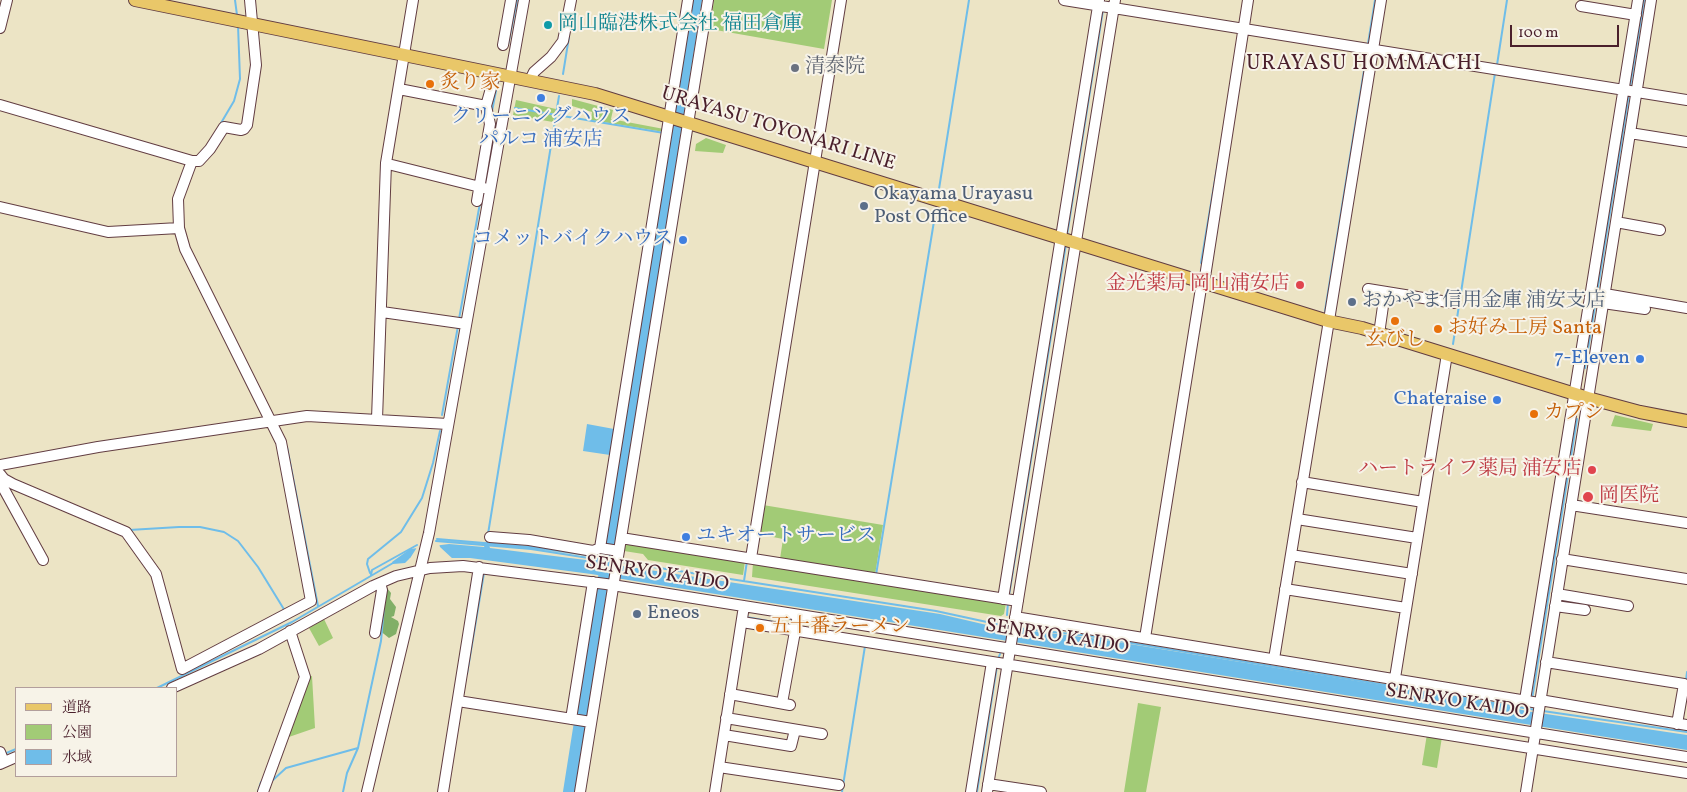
<!DOCTYPE html>
<html>
<head>
<meta charset="utf-8">
<style>
	body { margin:0 }
	#map { position:relative; width:1687px; height:792px; overflow:hidden; background:#ece4c5; font-family:Vollkorn,"Noto Serif JP",serif }
	canvas { display:block }
	.legend { position:absolute; left:15px; top:687px; width:162px; height:90px; box-sizing:border-box; background:#f7f3e8; border:1px solid #b29e9c; margin:0; padding:6px 9px; list-style:none; font-size:15px; color:#4a1f2b }
	.legend li { display:flex; align-items:center; gap:10px; height:25px }
	.legend b { width:25px; border:1px solid #b29e9c }
	.scale { position:absolute; left:1510px; top:25px; width:109px; height:22px; box-sizing:border-box; border:2px solid #4a1f2b; border-top:0; padding-left:6px; font-size:15px; line-height:18px; white-space:nowrap; color:#4a1f2b; -webkit-text-stroke:4px #f7f3e8; paint-order:stroke }
</style>
</head>
<body>
<div id="map">
<canvas width="1687" height="792"></canvas>
<ul class="legend">
<li><b style="height:6px;background:#e9c769"></b>道路</li>
<li><b style="height:14px;background:#a2cb76"></b>公園</li>
<li><b style="height:14px;background:#6fbde9"></b>水域</li>
</ul>
<div class="scale">100 m</div>
</div>
<script>
const ctx = document.querySelector('canvas').getContext('2d');
ctx.lineJoin = 'round';
function fill(path, color) { ctx.fillStyle = color; ctx.fill(path, 'evenodd'); }
const poly = rows => new Path2D(rows.map(r => 'M' + r).join(''));
function stroke(path, color, width, dash) { ctx.strokeStyle = color; ctx.lineWidth = width; ctx.lineCap = dash ? 'butt' : 'round'; ctx.setLineDash(dash || []); ctx.stroke(path); }
function drawText(font, color, halo, rows, align = 'center') {
  ctx.font = font + ' Vollkorn,"Noto Serif JP",serif'; ctx.lineWidth = 4; ctx.setLineDash([]); ctx.textBaseline = 'middle'; ctx.strokeStyle = halo; ctx.fillStyle = color; for (const [text, x, y, turn = 0] of rows) {
    ctx.save(); ctx.translate(x, y); ctx.rotate((+turn || 0) * Math.PI / 180); ctx.textAlign = isNaN(turn) ? turn : align; if (halo) ctx.strokeText(text, 0, 0); ctx.fillText(text, 0, 0); ctx.restore();
  }
}
const green = poly([
	[714,0,832,0,824,49,710,29],
	[572,99,613,110,611,119,664,129,664,132,591,120,592,112,572,106],
	[516,100,556,109,555,113,551,113,554,118,553,122,513,115],
	[706,138,726,145,723,153,695,151,696,144],
	[1615,415,1653,424,1651,431,1611,426],
	[763,505,883,525,875,575,780,559,783,539,758,534],
	[625,541,745,561,743,575,648,560,643,554,624,551],
	[753,562,1006,603,1004,614,1001,616,752,577],
	[324,619,333,638,319,646,309,628],
	[312,676,315,728,286,738,307,677],
	[1138,703,1161,707,1146,792,1124,792],
	[1427,734,1442,737,1437,768,1422,765]
]);
const forest = poly([
	[387,588,391,593,390,599,396,607,394,616,391,617,398,621,399,624,396,634,389,638,379,630,383,591]
]);
const water = poly([
	[587,424,614,429,610,455,583,451],
	[487,539,490,548,594,561,596,555,611,557,623,566,940,614,991,626,1099,639,1504,705,1526,711,1687,735,1687,750,591,574,470,558,410,558,405,563,393,564,392,562,410,549,449,544,484,547]
]);
const pier = poly([
	[420,535,437,537,440,547,453,559,411,561,407,563,416,549]
]);
const stream = poly([
	[235,0,237,15],
	[1368,44,1375,0],
	[508,45,517,0],
	[1497,65,1507,0],
	[563,74,569,37],
	[1630,87,1644,0],
	[515,108,664,133],
	[492,111,496,91],
	[221,123,234,101,240,79,238,25],
	[939,189,969,0],
	[1067,235,1103,10],
	[1201,263,1218,162],
	[1325,311,1367,52],
	[459,319,480,203],
	[1453,344,1495,73],
	[1585,368,1629,94],
	[442,415,458,326],
	[287,447,318,606],
	[129,530,179,527,200,527,224,532,238,541,258,567,285,611],
	[488,534,559,96],
	[437,539,531,547,587,555],
	[436,541,531,549,595,559],
	[621,562,936,611,1010,627],
	[370,573,367,564,368,559,401,532,422,498,433,463,440,431],
	[371,575,372,570,417,545],
	[876,575,936,209],
	[744,581,747,561],
	[1009,595,1066,244],
	[1007,615,1008,602],
	[746,617,779,623],
	[1017,628,1089,636,1536,710],
	[998,659,1000,654],
	[467,674,484,573],
	[1686,680,1687,672],
	[1148,682,1165,685],
	[157,688,292,622,393,563],
	[1532,699,1577,419],
	[1543,711,1687,732],
	[4,754,16,749],
	[273,780,286,768,358,748],
	[258,792,261,782,263,782],
	[343,792,347,773,358,748,381,641,384,607],
	[842,792,865,646],
	[977,792,997,666]
]);
const river = poly([
	[604,578,696,0],
	[569,792,601,589]
]);
const minor = poly([
	[1064,0,1687,100],
	[1581,6,1636,15],
	[0,28,7,0],
	[503,45,511,0],
	[530,80,534,72,551,57,563,41,571,0],
	[399,89,486,106],
	[0,105,192,161,199,161,210,149,224,127,241,130,244,129,247,125,256,65,250,0],
	[1630,133,1687,142],
	[388,164,484,188],
	[477,201,490,124,486,106,495,74],
	[0,207,108,232,179,228],
	[1616,222,1660,230],
	[1368,289,1454,303],
	[1605,294,1687,308],
	[1603,303,1645,309],
	[382,312,466,324],
	[1379,334,1385,292],
	[377,419,386,163,413,0],
	[0,465,98,447,307,416,448,424],
	[0,474,4,479,13,484,126,532,156,574,182,669,311,601,281,442,185,249,179,228,178,199,192,161],
	[0,482,43,560],
	[1302,482,1423,502],
	[1571,505,1687,523],
	[1297,519,1417,538],
	[490,537,529,540,593,551,600,548,619,551],
	[621,538,1018,601],
	[600,548,688,0],
	[1291,555,1412,574],
	[751,558,841,0],
	[1562,559,1687,579],
	[1285,589,1406,608],
	[1557,594,1628,606],
	[1003,599,1099,0],
	[1555,606,1585,610],
	[1015,617,1539,703],
	[742,622,1687,773],
	[375,633,382,590,380,583],
	[1145,638,1201,288,1205,277,1248,0],
	[1274,659,1381,0],
	[1546,662,1684,684,1677,724],
	[1395,678,1447,354],
	[172,688,259,649,373,586,396,576,430,568,463,566,606,584,1687,757],
	[730,694,790,705],
	[1525,700,1638,0],
	[1540,700,1687,725],
	[458,701,591,722],
	[782,703,798,615],
	[726,718,822,734],
	[571,719,593,582],
	[724,735,791,746,795,730],
	[0,752,4,762],
	[0,764,16,757],
	[719,767,839,785],
	[988,784,1041,792],
	[263,792,305,677,290,631],
	[367,792,429,533,524,0],
	[443,792,479,567],
	[580,792,708,0],
	[715,792,744,606],
	[971,792,992,662],
	[987,792,1115,0],
	[1526,792,1651,0]
]);
const major = poly([
	[135,0,595,94,1328,321,1362,328,1588,398,1640,412,1687,421]
]);
const markers = [
	[548,25,5,"#0f9aa8"],
	[795,68,5,"#6b7280"],
	[430,84,5,"#e8710a"],
	[541,98,5,"#3f7fe0"],
	[864,206,5,"#5c6f8a"],
	[683,240,5,"#3f7fe0"],
	[1300,285,5,"#e0444e"],
	[1352,302,5,"#5c6f8a"],
	[1395,321,5,"#e8710a"],
	[1438,329,5,"#e8710a"],
	[1640,359,5,"#3f7fe0"],
	[1497,400,5,"#3f7fe0"],
	[1534,414,5,"#e8710a"],
	[1592,470,5,"#e0444e"],
	[1588,497,6,"#e0444e"],
	[686,537,5,"#3f7fe0"],
	[637,614,5,"#5c6f8a"],
	[760,628,5,"#e8710a"]
];
const cultureNames = [
	["岡山臨港株式会社 福田倉庫",558,25]
];
const worshipNames = [
	["清泰院",805,68]
];
const foodNames = [
	["炙り家",440,84],
	["お好み工房 Santa",1448,329],
	["玄びし",1395,341,"center"],
	["カプシ",1544,414],
	["五十番ラーメン",770,628]
];
const shopNames = [
	["クリーニングハウス",541,118,"center"],
	["パルコ 浦安店",541,141,"center"],
	["コメットバイクハウス",673,240],
	["7-Eleven",1630,359],
	["Chateraise",1487,400],
	["ユキオートサービス",696,537,"left"]
];
const streetNames = [
	["URAYASU TOYONARI LINE",778,130,17],
	["SENRYO KAIDO",657,575,9],
	["SENRYO KAIDO",1057,638,9],
	["SENRYO KAIDO",1457,703,9]
];
const serviceNames = [
	["Okayama Urayasu",874,195],
	["Post Office",874,218],
	["おかやま信用金庫 浦安支店",1362,302],
	["Eneos",647,614]
];
const healthNames = [
	["金光薬局 岡山浦安店",1290,285],
	["ハートライフ薬局 浦安店",1582,470],
	["岡医院",1599,497,"left"]
];
const neighbourhoodNames = [
	["URAYASU HOMMACHI",1364,65]
];
fill(green, '#a2cb76');
fill(forest, '#81af67');
fill(water, '#6fbde9');
fill(pier, '#ece4c5');
stroke(stream, '#6fbde9', 2);
stroke(river, '#6fbde9', 12);
stroke(minor, '#623d42', 12);
stroke(major, '#623d42', 14);
stroke(minor, '#fff', 10);
stroke(major, '#e9c769', 12);
for (const [x, y, r, color] of markers) { const dot = new Path2D(); dot.arc(x, y, r, 0, 2 * Math.PI); ctx.fillStyle = color; ctx.fill(dot); stroke(dot, '#f7f3e8', 2); }
drawText('20px', '#0d838f', '#f7f3e8', cultureNames, 'left');
drawText('20px', '#5b616d', '#f7f3e8', worshipNames, 'left');
drawText('20px', '#c56008', '#f7f3e8', foodNames, 'left');
drawText('20px', '#366cbe', '#f7f3e8', shopNames, 'right');
drawText('20px', '#4a1f2b', '#f7f3e8', streetNames);
drawText('20px', '#4e5e75', '#f7f3e8', serviceNames, 'left');
drawText('20px', '#be3a42', '#f7f3e8', healthNames, 'right');
ctx.letterSpacing = '1px';
drawText('21px', '#4a1f2b', '#f7f3e8', neighbourhoodNames);
ctx.letterSpacing = '0px';
</script>
</body>
</html>
